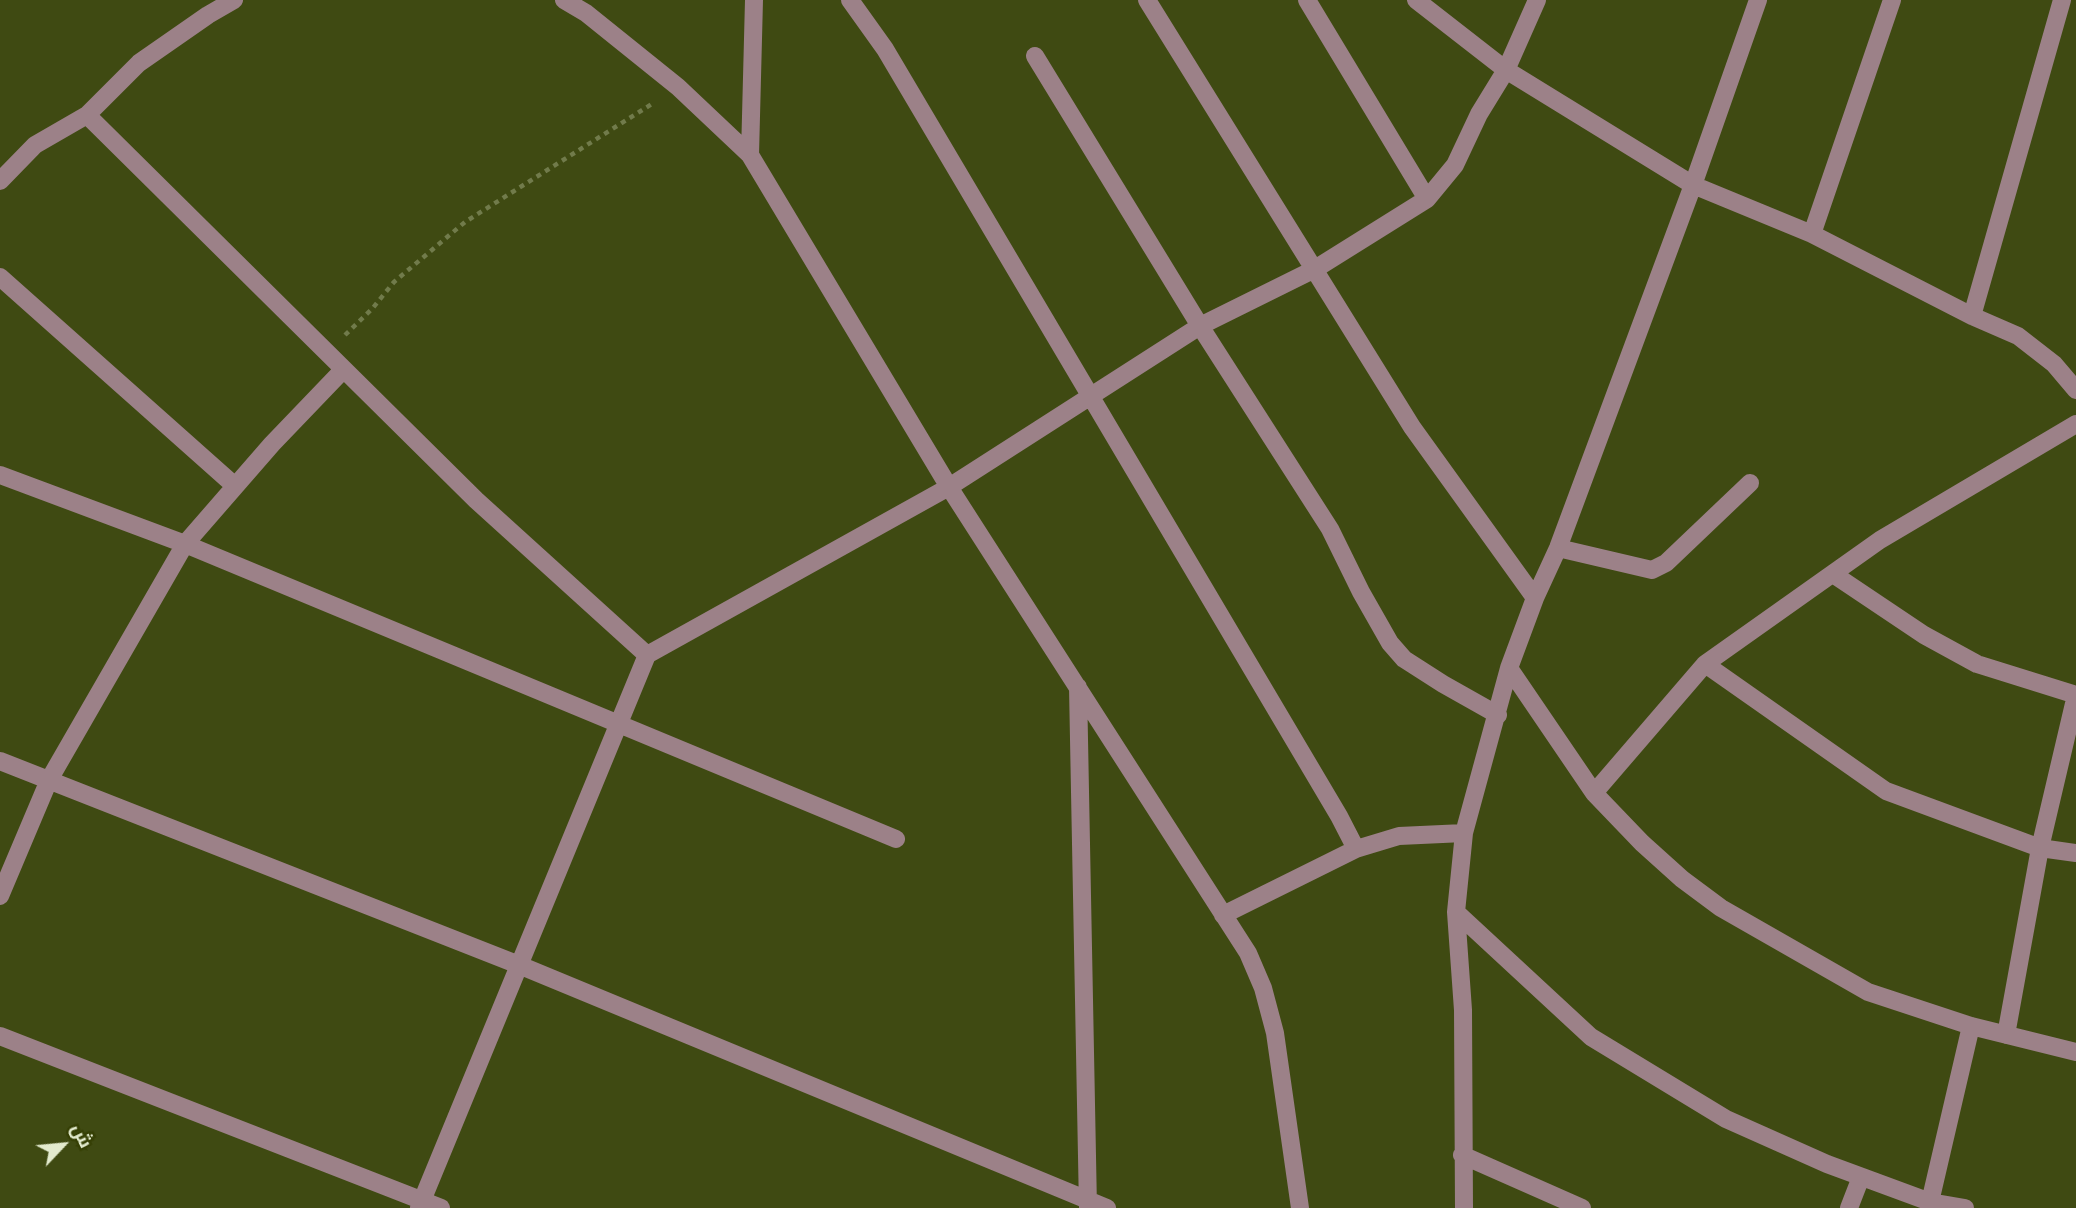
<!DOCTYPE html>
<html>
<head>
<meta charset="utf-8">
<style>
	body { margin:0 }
	#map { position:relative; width:2076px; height:1208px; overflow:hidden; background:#3f4a12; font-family:"Space Grotesk",Cairo,sans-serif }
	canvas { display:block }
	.north { position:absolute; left:28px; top:1110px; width:70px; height:70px; -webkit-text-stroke:5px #353f04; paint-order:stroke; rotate:64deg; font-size:19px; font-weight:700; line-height:28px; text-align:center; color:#e3ebce }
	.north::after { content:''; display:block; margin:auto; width:24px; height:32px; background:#e3ebce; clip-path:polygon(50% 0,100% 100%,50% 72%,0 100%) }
</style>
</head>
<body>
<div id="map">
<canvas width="2076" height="1208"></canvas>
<div class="north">ش</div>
</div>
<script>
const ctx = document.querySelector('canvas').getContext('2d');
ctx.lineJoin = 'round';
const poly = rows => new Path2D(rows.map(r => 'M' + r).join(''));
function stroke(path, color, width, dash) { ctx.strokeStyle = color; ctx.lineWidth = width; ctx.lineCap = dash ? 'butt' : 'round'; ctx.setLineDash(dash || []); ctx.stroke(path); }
const path = poly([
	[345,335,372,309,394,282,465,222,655,102]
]);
const minor = poly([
	[564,0,586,13,678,87,750,155,949,487,1248,953,1263,988,1275,1033,1300,1208],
	[850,0,885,49,1339,816,1356,849,1399,836,1464,833],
	[1147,0,1412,427,1535,598],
	[1307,0,1427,199],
	[1416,0,1506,70,1693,185,1812,234,1972,316,2018,336,2054,364,2076,390],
	[1035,56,1200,326,1330,529,1361,592,1390,643,1404,659,1443,684,1498,715],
	[87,115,476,500,647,655],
	[750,155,754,0],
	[0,181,35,145,87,115,139,63,208,15,234,0],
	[1812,234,1892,0],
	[0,277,235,486],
	[1972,316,2062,0],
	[0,475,185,544,896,839],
	[1558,548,1652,570,1666,563,1750,483],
	[1833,574,1924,635,1977,664,2076,695],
	[1705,664,1886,791,2040,848,2076,853],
	[1509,668,1594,793,1642,843,1682,879,1721,908,1868,992,1971,1026,2076,1052],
	[1078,687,1088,1208],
	[0,761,519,965,1107,1208],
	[1594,793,1705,664,1880,540,2076,424],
	[0,896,49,780,185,544,272,444,343,370],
	[1456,912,1591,1037,1726,1119,1827,1164,1930,1202,1965,1208],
	[1223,915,1356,849],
	[2006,1035,2040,848,2076,695],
	[0,1036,441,1208],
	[1462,1155,1582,1208],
	[1930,1202,1971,1026],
	[419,1208,647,655,949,487,1200,326,1315,269,1427,199,1455,165,1479,114,1506,70,1537,0],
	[1464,1208,1463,1010,1456,912,1464,833,1509,668,1535,598,1558,548,1693,185,1758,0],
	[1849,1208,1861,1177]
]);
stroke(path, '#717b4b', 4.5, [5, 5]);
stroke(minor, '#9c8188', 18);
</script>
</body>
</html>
